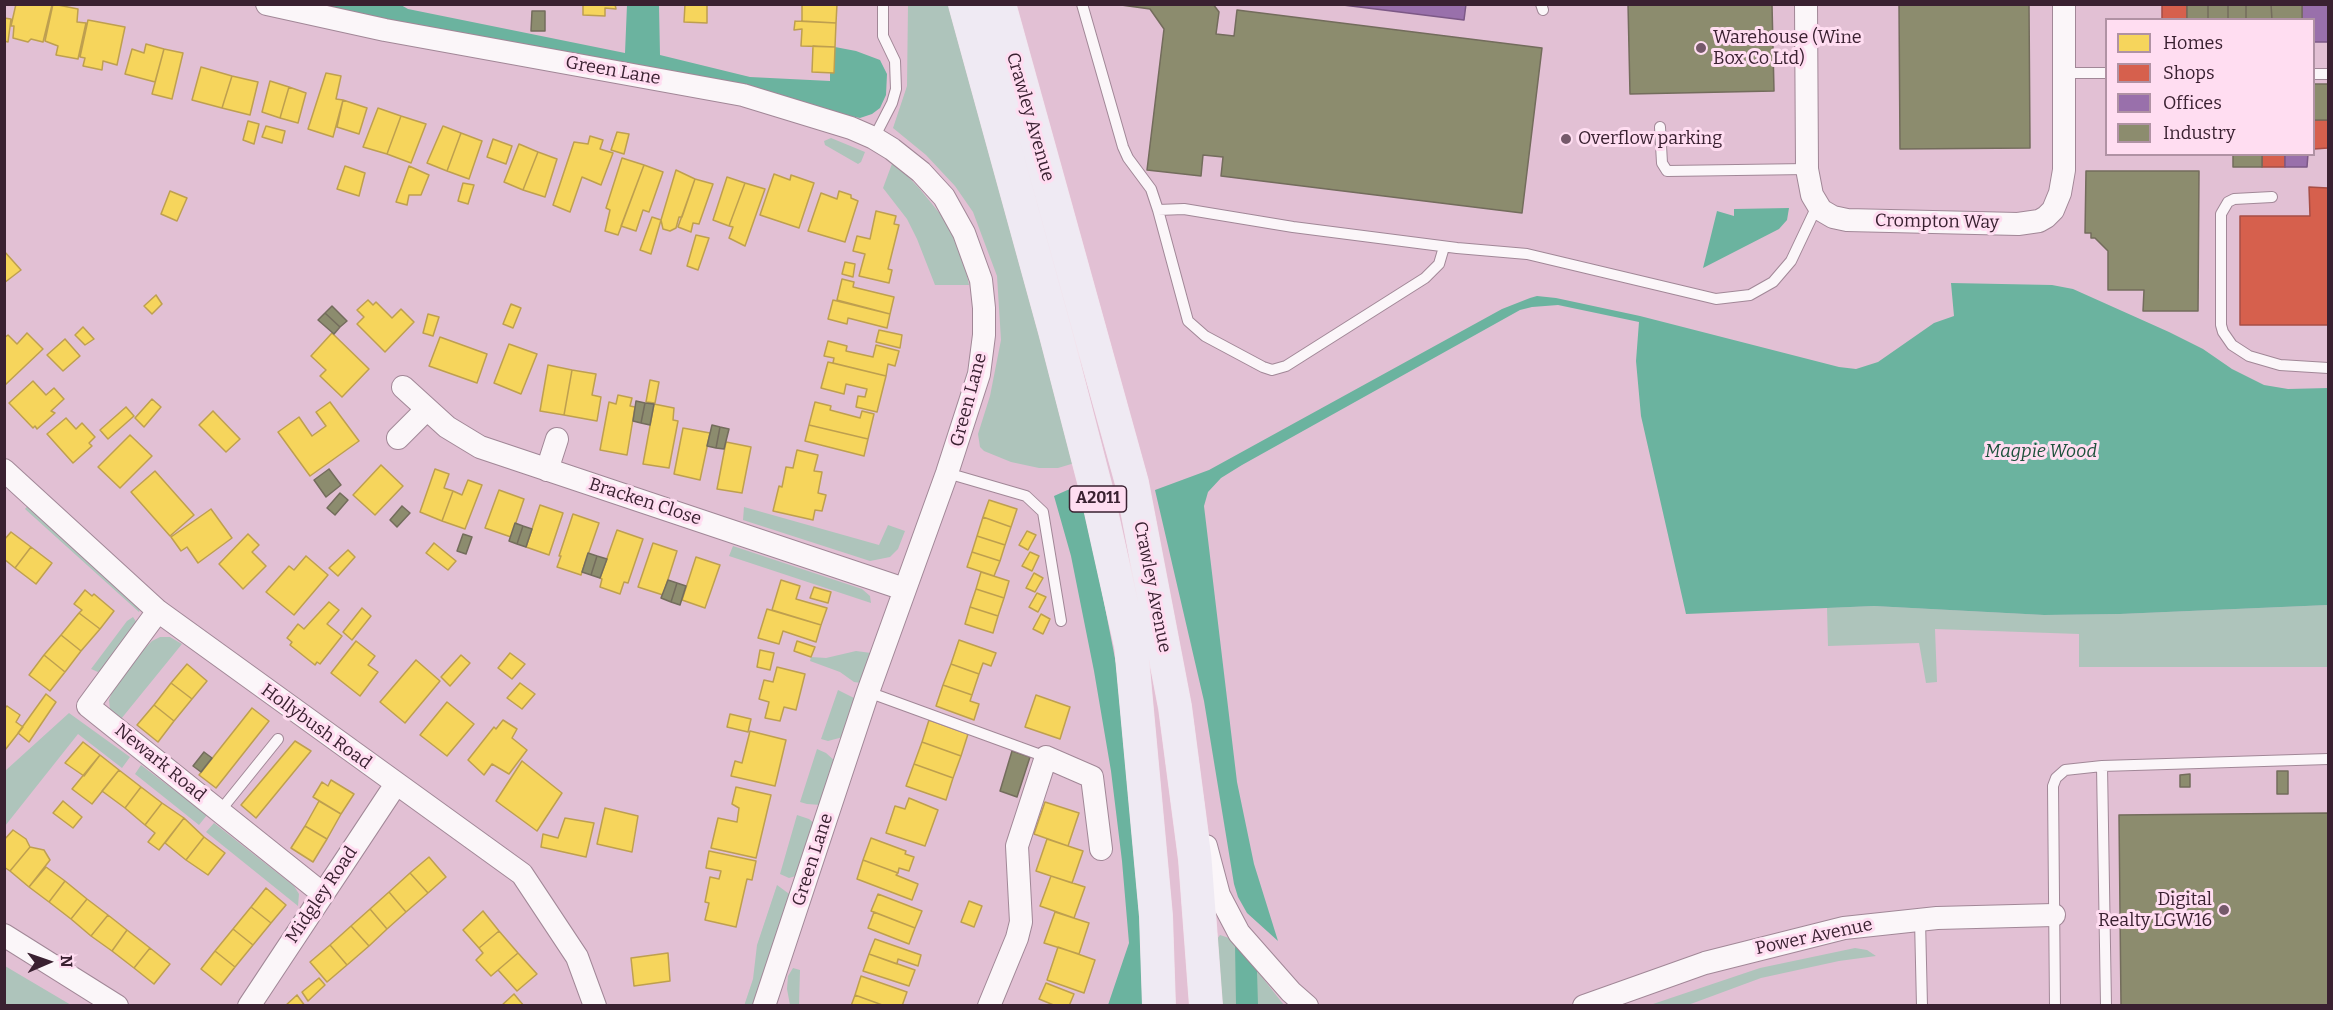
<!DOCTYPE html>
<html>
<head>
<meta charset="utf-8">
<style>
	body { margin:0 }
	#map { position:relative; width:2333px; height:1010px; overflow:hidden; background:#e2c0d4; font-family:Bitter,serif }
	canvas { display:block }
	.frame { position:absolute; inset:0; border:6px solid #3a2131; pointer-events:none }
	.legend { position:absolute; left:2105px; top:18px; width:210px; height:138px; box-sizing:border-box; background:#ffddf1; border:2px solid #b092a4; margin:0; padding:8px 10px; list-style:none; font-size:18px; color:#3a2131 }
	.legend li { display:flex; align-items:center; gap:12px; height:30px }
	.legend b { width:30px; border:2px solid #b092a4 }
	.north { position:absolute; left:18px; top:932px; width:60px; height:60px; -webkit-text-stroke:4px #ffddf1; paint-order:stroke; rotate:88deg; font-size:16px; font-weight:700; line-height:24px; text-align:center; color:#3a2131 }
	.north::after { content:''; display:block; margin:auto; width:21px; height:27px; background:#3a2131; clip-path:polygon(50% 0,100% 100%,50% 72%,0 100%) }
</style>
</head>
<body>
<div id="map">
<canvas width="2333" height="1010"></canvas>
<div class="frame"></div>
<ul class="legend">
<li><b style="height:16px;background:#f6d55c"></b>Homes</li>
<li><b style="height:16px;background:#d6604d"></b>Shops</li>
<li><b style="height:16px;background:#9970ab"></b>Offices</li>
<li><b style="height:16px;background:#8c8c6e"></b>Industry</li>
</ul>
<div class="north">N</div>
</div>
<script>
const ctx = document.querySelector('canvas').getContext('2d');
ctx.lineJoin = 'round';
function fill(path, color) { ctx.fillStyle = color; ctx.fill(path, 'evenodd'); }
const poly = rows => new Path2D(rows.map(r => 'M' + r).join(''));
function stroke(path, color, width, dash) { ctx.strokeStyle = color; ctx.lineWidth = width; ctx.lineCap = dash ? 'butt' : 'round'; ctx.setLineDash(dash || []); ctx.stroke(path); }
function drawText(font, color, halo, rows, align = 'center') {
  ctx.font = font + ' Bitter,serif'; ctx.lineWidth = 6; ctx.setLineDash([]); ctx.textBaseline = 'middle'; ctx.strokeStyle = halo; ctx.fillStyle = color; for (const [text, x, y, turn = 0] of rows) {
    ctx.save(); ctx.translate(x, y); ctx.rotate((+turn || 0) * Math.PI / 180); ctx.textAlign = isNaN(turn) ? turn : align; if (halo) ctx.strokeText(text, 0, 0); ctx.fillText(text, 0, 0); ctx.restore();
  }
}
const green = poly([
	[908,5,950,5,1078,462,1058,468,1039,468,1011,462,984,451,980,447,978,434,990,396,1001,340,997,276,973,212,955,186,926,155,893,128,907,86],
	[831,138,865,152,861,162,858,164,825,145,824,141],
	[893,161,919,188,946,221,964,260,969,285,935,285,917,239,907,219,883,188],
	[30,503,141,606,139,612,25,509],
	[744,507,879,545,888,525,905,531,898,549,890,557,870,561,743,520],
	[733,546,862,589,870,596,871,603,729,556],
	[2328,605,2328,667,2079,667,2079,634,1935,629,1937,682,1926,683,1919,643,1828,646,1827,608,1874,606,2044,615,2120,614],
	[133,617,137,623,102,670,98,672,91,669,127,621],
	[160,637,170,637,182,644,121,719,110,710,109,700,115,684,137,656,152,641],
	[856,651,871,653,861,683,854,682,840,672,810,661,811,657,826,658],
	[838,690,854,698,843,737,828,741,821,739],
	[69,713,130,757,122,768,78,734,5,826,5,771],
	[817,749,826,753,835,761,821,805,807,804,800,802],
	[141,765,207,815,199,825,135,774],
	[797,815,809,819,815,824,799,875,789,878,780,874],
	[214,823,294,886,299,894,298,906,206,832],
	[777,885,792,896,754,1005,744,1006,753,979,757,945],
	[1220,935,1232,939,1284,1005,1219,1005,1217,939],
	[1855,948,1867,950,1876,956,1839,961,1761,978,1688,1005,1650,1005,1760,968],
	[5,966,71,1005,5,1005],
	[793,968,800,970,799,1005,790,1005,787,989,788,976]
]);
const forest = poly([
	[296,5,401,5,408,9,625,53,627,5,655,5,659,6,660,55,750,77,830,81,830,72,834,72,835,47,856,51,880,60,887,74,886,95,880,108,872,114,860,118],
	[1789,208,1787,220,1779,229,1703,268,1717,211,1734,216,1734,209],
	[1951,283,2052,285,2073,289,2169,332,2203,349,2232,369,2264,385,2288,389,2328,388,2328,605,2120,614,2044,615,1874,606,1686,614,1641,416,1636,361,1639,322,1558,305,1532,307,1520,310,1242,465,1221,478,1208,492,1204,506,1237,782,1254,864,1278,941,1247,913,1238,897,1234,884,1204,701,1155,490,1209,470,1502,309,1530,298,1537,296,1556,298,1640,316,1839,367,1856,369,1878,362,1934,323,1954,316],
	[1081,484,1125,710,1151,1005,1108,1005,1129,943,1122,861,1111,771,1094,671,1071,556,1054,496],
	[1235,943,1257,971,1258,1005,1236,1005]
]);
const homes = poly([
	[16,4,52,5,43,42,31,39,28,42,13,38,14,26,11,26,16,4],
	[53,4,78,9,77,22,86,23,78,59,56,55,58,46,45,41,53,4],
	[583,4,615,4,616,9,605,8,605,16,583,15,583,4],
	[685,4,707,4,707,23,684,22,685,4],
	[802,4,837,4,836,23,802,21,802,4],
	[4,18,11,19,8,42,4,41,4,18],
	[88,20,125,27,117,65,103,61,102,70,83,66,85,58,80,57,88,20],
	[795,21,836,23,835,47,801,46,802,29,794,30,795,21],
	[146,44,164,49,155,82,125,74,132,49,144,53,146,44],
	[813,46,835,47,834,73,812,72,813,46],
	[164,49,183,53,172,99,152,94,164,49],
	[201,67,232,76,222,108,192,100,201,67],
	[326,73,341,76,336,99,343,100,333,137,308,129,326,73],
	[232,76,258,82,250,115,222,108,232,76],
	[270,81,289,87,280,118,262,112,270,81],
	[289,87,306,93,298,123,280,118,289,87],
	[343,100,367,108,359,134,337,127,343,100],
	[378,108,401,116,387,154,363,147,378,108],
	[401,116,426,124,411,163,387,154,401,116],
	[248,121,259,124,254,144,243,140,248,121],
	[266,126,285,131,282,143,262,137,266,126],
	[443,126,461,133,447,171,427,163,443,126],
	[617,132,629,134,624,154,611,150,617,132],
	[461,133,482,141,469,179,447,171,461,133],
	[590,136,603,140,600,149,613,153,601,185,582,177,570,212,553,205,574,142,588,144,590,136],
	[493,139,512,146,506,164,487,157,493,139],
	[519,144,538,152,523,190,504,182,519,144],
	[538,152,557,159,545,197,523,190,538,152],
	[622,158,644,165,618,235,605,231,610,210,606,208,622,158],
	[644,165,663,172,649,212,643,210,636,231,621,226,644,165],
	[345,166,365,173,359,196,337,189,345,166],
	[409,166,429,175,421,195,409,195,407,205,396,202,409,166],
	[676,170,695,179,682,217,679,217,676,228,670,231,663,229,661,220,676,170],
	[774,174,790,180,791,175,814,183,799,228,760,215,774,174],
	[727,177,745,183,729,226,713,220,727,177],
	[695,179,713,184,699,224,693,223,691,232,678,227,695,179],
	[463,183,474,185,468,204,458,201,463,183],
	[745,183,765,189,745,246,729,238,733,227,729,226,745,183],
	[170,191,187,198,177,221,161,214,170,191],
	[839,191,851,195,851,198,858,201,845,242,808,231,821,193,837,199,839,191],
	[876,211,896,216,894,224,899,225,888,269,892,270,889,283,859,276,865,254,853,251,857,236,870,239,876,211],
	[652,217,661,220,651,254,640,250,652,217],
	[696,235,709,238,698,270,687,266,696,235],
	[4,251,21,270,4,283,4,251],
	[845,262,855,264,853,277,842,274,845,262],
	[842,279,854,282,853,287,894,297,890,314,837,300,842,279],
	[156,295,162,304,152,314,144,306,156,295],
	[368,300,373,305,376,302,392,318,401,309,414,322,385,352,357,324,364,317,357,310,368,300],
	[833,300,890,314,887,328,848,318,847,324,828,319,833,300],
	[511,304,521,308,513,328,503,324,511,304],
	[428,314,439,317,433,336,423,333,428,314],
	[83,327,94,339,85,345,75,335,83,327],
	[879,330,902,335,900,348,876,342,879,330],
	[27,333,43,349,4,386,4,338,8,335,17,344,27,333],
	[332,333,369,369,342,397,320,376,326,370,311,356,332,333],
	[440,337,487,354,477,383,429,366,440,337],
	[65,339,80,356,63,371,47,355,65,339],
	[828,341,847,346,846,351,873,357,876,345,899,351,895,366,888,364,886,376,833,363,834,358,824,356,828,341],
	[509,344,537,354,521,394,494,383,509,344],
	[828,362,886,376,877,412,856,407,858,396,865,397,867,389,846,384,844,394,821,388,828,362],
	[548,365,572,370,564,415,540,411,548,365],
	[572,370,596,374,592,395,601,397,597,421,564,415,572,370],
	[650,380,659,382,655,403,646,402,650,380],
	[33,381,46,395,54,388,64,399,51,411,55,413,37,429,35,426,33,428,9,403,33,381],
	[618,395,632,398,630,406,635,407,627,455,600,450,609,402,616,404,618,395],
	[152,399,161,407,144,427,135,418,152,399],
	[330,402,359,441,310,476,278,432,299,417,312,436,326,426,316,412,330,402],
	[815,402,831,406,830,410,860,418,862,411,874,414,868,439,809,425,815,402],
	[654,404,674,408,673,420,678,421,669,468,643,464,654,404],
	[126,407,134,416,108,439,100,430,126,407],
	[213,411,240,439,226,452,199,425,213,411],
	[66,418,76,429,82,423,95,437,89,443,92,446,73,463,47,434,66,418],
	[809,425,868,439,864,456,805,441,809,425],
	[683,428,710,433,700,480,674,474,683,428],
	[130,435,152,456,120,488,98,467,130,435],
	[726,442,751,447,742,493,717,489,726,442],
	[797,450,818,455,814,471,822,472,818,493,826,495,822,511,815,510,813,520,773,511,779,486,782,487,786,467,793,468,797,450],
	[381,465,403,486,375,515,353,495,381,465],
	[435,469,449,474,444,488,453,491,442,521,420,512,435,469],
	[155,471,194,515,170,536,131,492,155,471],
	[468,480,482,485,465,529,442,521,453,491,462,495,468,480],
	[499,490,524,499,511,537,485,528,499,490],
	[989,500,1017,509,1011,527,983,517,989,500],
	[540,505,563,513,549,555,526,547,540,505],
	[211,509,232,538,198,563,187,547,181,551,171,537,211,509],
	[573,514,599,523,581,575,557,567,561,556,559,556,573,514],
	[983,517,1011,527,1005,545,977,536,983,517],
	[617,530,643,539,628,583,624,582,620,594,600,587,602,579,600,578,617,530],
	[1027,531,1036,535,1028,550,1019,545,1027,531],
	[11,532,31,547,15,568,4,559,4,540,11,532],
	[248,534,259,545,252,552,266,566,243,589,219,564,248,534],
	[977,536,1005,545,1000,561,972,552,977,536],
	[434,543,456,561,448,570,426,553,434,543],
	[653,543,677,551,663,595,638,587,653,543],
	[31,547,52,563,36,584,15,568,31,547],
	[348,550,355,557,338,576,329,568,348,550],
	[972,552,1000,561,994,576,967,567,972,552],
	[1030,552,1039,556,1032,571,1022,566,1030,552],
	[306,556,328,575,294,615,266,592,289,566,294,570,306,556],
	[696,557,720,565,705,608,682,600,696,557],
	[981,572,1009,581,1004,598,976,589,981,572],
	[1034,573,1043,578,1035,592,1026,588,1034,573],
	[781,580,800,586,796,599,827,608,821,625,772,610,781,580],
	[814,587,831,592,828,603,810,598,814,587],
	[976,589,1004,598,998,616,970,607,976,589],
	[85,590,92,596,94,594,114,611,100,629,79,613,82,610,74,604,85,590],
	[1037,593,1046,597,1038,612,1029,607,1037,593],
	[329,602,339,610,327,624,342,636,320,664,317,662,315,665,290,645,292,642,287,638,298,624,304,629,329,602],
	[970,607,998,616,993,633,965,624,970,607],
	[362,608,371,616,352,640,343,632,362,608],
	[767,609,821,625,816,642,783,631,779,644,758,638,767,609],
	[79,613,100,629,81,651,61,635,79,613],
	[1041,614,1050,619,1043,634,1033,629,1041,614],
	[61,635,81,651,65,672,44,655,61,635],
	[959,640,996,653,991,666,983,663,979,674,951,664,959,640],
	[356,641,375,656,368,665,378,672,360,696,331,673,356,641],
	[797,641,815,647,811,657,794,651,797,641],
	[760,650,774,653,770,670,757,667,760,650],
	[510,653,525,664,512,679,498,668,510,653],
	[44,655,65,672,50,691,29,675,44,655],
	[461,655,470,663,450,686,441,677,461,655],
	[416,660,440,681,405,723,380,702,416,660],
	[187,664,207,681,192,699,171,683,187,664],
	[951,664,979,674,972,695,943,685,951,664],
	[777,667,805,674,796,710,784,707,780,721,765,718,769,702,759,699,764,680,773,682,777,667],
	[171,683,192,699,174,721,154,705,171,683],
	[520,683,535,694,522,709,507,698,520,683],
	[943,685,972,695,970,701,979,704,974,720,936,706,943,685],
	[46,694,56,702,29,742,18,733,46,694],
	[1036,695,1070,707,1060,739,1025,727,1036,695],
	[447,702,474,724,447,756,420,735,447,702],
	[154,705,174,721,158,742,137,725,154,705],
	[7,706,20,715,16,722,23,727,5,750,4,709,7,706],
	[252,708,269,721,216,788,199,775,252,708],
	[730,714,751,719,748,732,727,727,730,714],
	[503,720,517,729,512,738,527,750,509,774,492,764,484,775,468,760,494,727,496,729,503,720],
	[929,720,968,734,961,756,922,742,929,720],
	[750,731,786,740,775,786,731,776,735,761,742,763,750,731],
	[295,741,311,751,256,818,241,805,295,741],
	[83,742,100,755,84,776,65,763,83,742],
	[922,742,961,756,953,778,914,764,922,742],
	[100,755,119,770,92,804,72,789,100,755],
	[522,761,562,793,537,831,496,801,522,761],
	[914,764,953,778,946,800,906,786,914,764],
	[119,770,141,787,125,808,102,791,119,770],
	[331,780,354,794,341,814,313,797,322,782,328,786,331,780],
	[141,787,162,803,145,825,125,808,141,787],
	[736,787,771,795,756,858,711,848,718,818,737,822,739,808,732,804,736,787],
	[909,798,938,810,925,846,886,833,895,806,905,809,909,798],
	[63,801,82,817,73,828,53,813,63,801],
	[319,801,341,814,327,839,305,826,319,801],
	[1045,802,1079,813,1068,846,1034,834,1045,802],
	[162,803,184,818,159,850,148,842,155,833,145,825,162,803],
	[605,808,638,816,632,852,597,844,605,808],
	[184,818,204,837,186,860,165,843,184,818],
	[565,818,594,823,586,857,541,847,543,834,558,838,565,818],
	[305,826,327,839,313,862,291,848,305,826],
	[13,830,26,839,30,847,10,871,4,867,4,840,13,830],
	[204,837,225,853,208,875,186,860,204,837],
	[871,838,906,851,905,854,914,857,909,871,899,868,898,873,863,860,871,838],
	[1047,839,1083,851,1072,883,1036,871,1047,839],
	[30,847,44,850,50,860,29,887,10,871,30,847],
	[709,851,756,861,752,880,747,879,736,927,705,920,709,903,705,902,710,877,719,879,721,871,706,868,709,851],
	[429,857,446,877,428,893,410,873,429,857],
	[863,860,898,873,896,875,918,884,912,900,857,879,863,860],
	[46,867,65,881,49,902,29,887,46,867],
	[410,873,428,893,406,912,389,892,410,873],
	[1051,876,1085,887,1074,918,1040,906,1051,876],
	[65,881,87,899,71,919,49,902,65,881],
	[266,888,286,905,271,923,251,907,266,888],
	[389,892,406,912,387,929,370,909,389,892],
	[878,894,922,911,915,928,871,911,878,894],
	[87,899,108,915,91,936,71,919,87,899],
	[969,901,982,906,974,927,961,922,969,901],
	[251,907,271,923,253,945,233,929,251,907],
	[370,909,387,929,369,946,351,926,370,909],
	[483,911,499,931,479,948,463,930,483,911],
	[874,912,915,928,909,944,868,928,874,912],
	[1055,912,1089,923,1079,954,1044,943,1055,912],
	[108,915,127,930,112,951,91,936,108,915],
	[351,926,369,946,347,965,330,945,351,926],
	[233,929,253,945,235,967,215,951,233,929],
	[127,930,150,948,134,968,112,951,127,930],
	[499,931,518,953,491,976,476,960,483,953,479,948,499,931],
	[875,939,921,955,918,966,898,959,897,964,869,954,875,939],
	[330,945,347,965,327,982,310,962,330,945],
	[1058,947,1095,960,1084,993,1047,980,1058,947],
	[150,948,170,964,154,984,134,968,150,948],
	[215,951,235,967,221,985,201,969,215,951],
	[518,953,537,974,517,991,498,970,518,953],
	[668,953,670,981,634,986,631,958,668,953],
	[869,954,915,970,909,986,863,971,869,954],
	[861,976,907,992,902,1006,885,1006,855,995,861,976],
	[319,978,325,985,308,1001,302,992,319,978],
	[1046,983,1074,994,1069,1006,1056,1006,1039,999,1046,983],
	[514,994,524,1006,501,1006,514,994],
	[297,995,305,1006,285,1006,297,995],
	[855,995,885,1006,851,1006,855,995]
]);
const shops = poly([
	[2162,4,2187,4,2187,20,2162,20,2162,4],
	[2314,120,2328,120,2328,148,2314,149,2314,120],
	[2262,154,2285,154,2285,167,2262,167,2262,154],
	[2309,187,2328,188,2328,325,2240,325,2240,216,2310,216,2309,187]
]);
const offices = poly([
	[1335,4,1466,4,1464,20,1335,4],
	[2302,4,2328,4,2328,42,2314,42,2314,20,2302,20,2302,4],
	[2285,154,2308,154,2307,167,2285,167,2285,154]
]);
const industry = poly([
	[1213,4,1219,12,1216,34,1234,36,1237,10,1542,48,1522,213,1221,176,1223,157,1203,155,1201,176,1147,170,1164,29,1150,9,1114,4,1213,4],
	[1628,4,1772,4,1774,91,1630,94,1628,4],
	[1899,4,2029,4,2030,148,1900,149,1899,4],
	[2187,4,2208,4,2208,20,2187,20,2187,4],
	[2208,4,2228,4,2228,20,2208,20,2208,4],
	[2228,4,2246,4,2246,20,2228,20,2228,4],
	[2246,4,2271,4,2272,20,2246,20,2246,4],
	[2271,4,2302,4,2302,20,2272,20,2271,4],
	[532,11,545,11,545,31,531,31,532,11],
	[2314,84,2328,84,2328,120,2314,120,2314,84],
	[2233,154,2262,154,2262,167,2233,167,2233,154],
	[2086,171,2199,171,2198,311,2143,311,2144,290,2108,290,2108,251,2095,238,2091,238,2091,233,2085,233,2086,171],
	[332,306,347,321,340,327,325,313,332,306],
	[325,313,340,327,334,334,318,320,325,313],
	[636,401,645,403,641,423,633,421,636,401],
	[645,403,654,404,650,425,641,423,645,403],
	[712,425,720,427,716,448,707,446,712,425],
	[720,427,729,429,724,449,716,448,720,427],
	[329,469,341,485,326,497,314,480,329,469],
	[340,493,348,500,335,515,327,508,340,493],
	[402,506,410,513,397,527,390,520,402,506],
	[515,523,523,526,517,544,509,541,515,523],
	[523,526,532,529,526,547,517,544,523,526],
	[463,534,472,537,466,554,457,551,463,534],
	[588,553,597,556,591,575,582,572,588,553],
	[597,556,607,559,600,578,591,575,597,556],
	[668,580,677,583,671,602,661,598,668,580],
	[677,583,686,586,680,605,671,602,677,583],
	[1012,751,1030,757,1017,797,1000,791,1012,751],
	[204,752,212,758,201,772,193,766,204,752],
	[2277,771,2288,771,2288,794,2277,794,2277,771],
	[2190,774,2190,787,2180,787,2180,775,2190,774],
	[2328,813,2328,1006,2121,1006,2119,815,2328,813]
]);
const lane = poly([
	[1082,4,1123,147,1128,158,1151,189,1158,210],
	[1541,4,1543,10],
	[2064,73,2106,73],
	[2314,74,2328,74],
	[1660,127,1662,163,1667,171,1807,169],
	[874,138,892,103,896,89,895,61,883,36,883,4],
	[2272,197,2234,199,2228,202,2221,214,2221,325,2223,332,2232,345,2249,356,2280,365,2328,368],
	[1444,247,1439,264,1425,278,1286,366,1272,370,1263,367,1205,336,1188,321,1158,210,1184,209,1293,227,1457,248,1527,254,1716,299,1750,295,1773,282,1791,261,1817,206],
	[947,473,1026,496,1043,512,1061,621],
	[868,692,1046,757],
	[220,811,278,739],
	[1920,920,1922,1006],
	[2055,1006,2053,786,2056,778,2065,770,2102,766],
	[2106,1006,2102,766,2328,759]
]);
const street = poly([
	[267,4,385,30,743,95,851,128,874,138,892,149,921,172,944,197,964,233,981,280,984,308,984,335,979,374,947,473,868,692,764,1006],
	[1806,4,1807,169,1812,195,1821,210,1833,217,1847,220,2018,224,2039,221,2046,217,2053,210,2060,193,2064,170,2064,4],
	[403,387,447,427,480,447,904,589],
	[398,438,427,409],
	[4,470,158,611,522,874,577,957,595,1006],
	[547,470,557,439],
	[158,611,88,706,323,894],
	[1206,846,1219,895,1239,933,1291,992,1307,1006],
	[4,935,117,1006],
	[249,1006,396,784],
	[989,1006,1017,938,1021,922,1017,846,1046,757,1092,777,1101,849],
	[1584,1006,1705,963,1844,928,1937,918,2054,915]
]);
const primary = poly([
	[965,4,1055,331,1096,489,1131,646,1156,916,1159,1006],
	[999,4,1132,483,1175,707,1195,859,1206,1006]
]);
const markers = [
	[1701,48,6,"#75596a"],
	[1566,139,6,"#75596a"],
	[2224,910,6,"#75596a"]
];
const shields = [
	[1098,499,57]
];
const shieldNames = [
	["A2011",1098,499]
];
const poiNames = [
	["Warehouse (Wine",1713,38],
	["Box Co Ltd)",1713,59],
	["Overflow parking",1578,139],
	["Digital",2212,900,"right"],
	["Realty LGW16",2212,921,"right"]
];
const streetNames = [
	["Green Lane",613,71,10],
	["Crawley Avenue",1030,117,74],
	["Crompton Way",1937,222,1],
	["Green Lane",969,400,-75],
	["Bracken Close",645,502,18],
	["Crawley Avenue",1152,587,79],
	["Hollybush Road",316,727,36],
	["Newark Road",160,763,39],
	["Green Lane",813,860,-72],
	["Midgley Road",322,895,-56],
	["Power Avenue",1814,937,-12]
];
const parkNames = [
	["Magpie Wood",2041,452]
];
fill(green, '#aec4bb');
fill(forest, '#6bb39f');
fill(homes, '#f6d55c');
stroke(homes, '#be9f4f', 1.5);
fill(shops, '#d6604d');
stroke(shops, '#a74d45', 1.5);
fill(offices, '#9970ab');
stroke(offices, '#7c5886', 1.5);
fill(industry, '#8c8c6e');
stroke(industry, '#736c5c', 1.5);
stroke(lane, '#a18797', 12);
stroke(street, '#a18797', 24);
stroke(primary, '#f2e3ec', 34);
stroke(lane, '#fbf6f9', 10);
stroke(street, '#fbf6f9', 22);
stroke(primary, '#efeaf3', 33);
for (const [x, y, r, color] of markers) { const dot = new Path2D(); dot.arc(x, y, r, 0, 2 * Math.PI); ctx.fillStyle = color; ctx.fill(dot); stroke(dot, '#ffddf1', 2); }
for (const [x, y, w] of shields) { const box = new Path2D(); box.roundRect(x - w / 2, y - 13, w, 26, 4.5); ctx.fillStyle = '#ffddf1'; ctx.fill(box); stroke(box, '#3a2131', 1.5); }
drawText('bold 16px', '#3a2131', null, shieldNames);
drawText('18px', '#3a2131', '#ffddf1', poiNames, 'left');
drawText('18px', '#3a2131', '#ffddf1', streetNames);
drawText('italic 18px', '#1c503a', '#ffddf1', parkNames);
</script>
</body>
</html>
